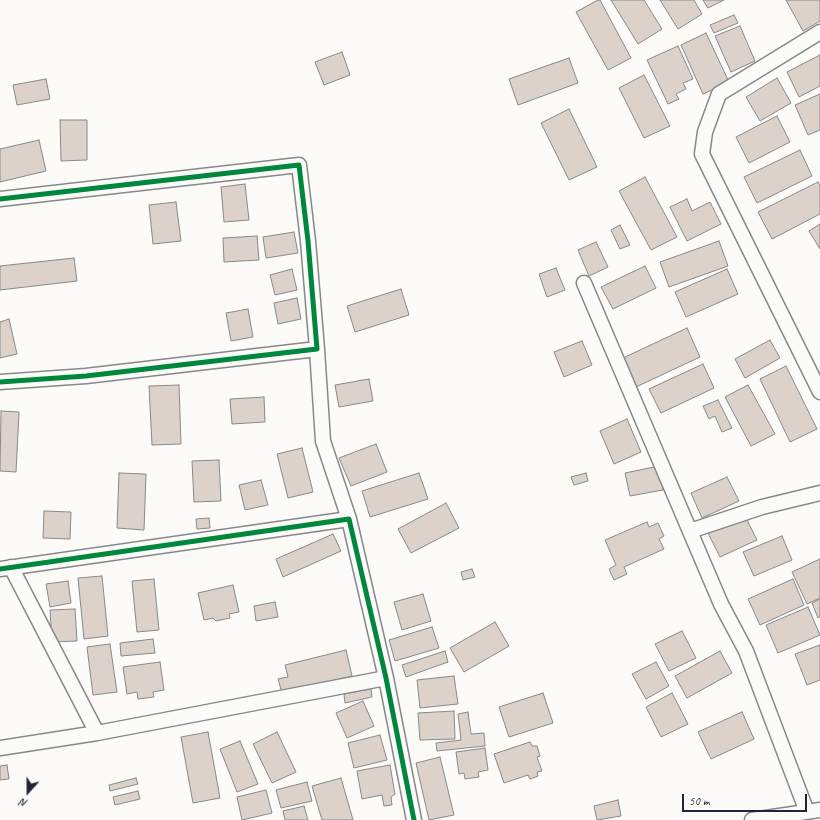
<!DOCTYPE html>
<html>
<head>
<meta charset="utf-8">
<style>
	body { margin:0 }
	#map { position:relative; width:820px; height:820px; overflow:hidden; background:#fcfbf8; font-family:Caveat,sans-serif }
	canvas { display:block }
	.north { position:absolute; left:8px; top:772px; width:40px; height:40px; -webkit-text-stroke:3px #fdfcf7; paint-order:stroke; rotate:201deg; font-size:11px; font-weight:700; line-height:16px; text-align:center; color:#22223b }
	.north::after { content:''; display:block; margin:auto; width:14px; height:18px; background:#22223b; clip-path:polygon(50% 0,100% 100%,50% 72%,0 100%) }
	.scale { position:absolute; left:682px; top:794px; width:125px; height:18px; box-sizing:border-box; border:2px solid #22223b; border-top:0; padding-left:5px; font-size:12px; line-height:14px; white-space:nowrap; color:#22223b; -webkit-text-stroke:3px #fdfcf7; paint-order:stroke }
</style>
</head>
<body>
<div id="map">
<canvas width="820" height="820"></canvas>
<div class="north">N</div>
<div class="scale">50 m</div>
</div>
<script>
const ctx = document.querySelector('canvas').getContext('2d');
ctx.lineJoin = 'round';
function fill(path, color) { ctx.fillStyle = color; ctx.fill(path, 'evenodd'); }
const poly = rows => new Path2D(rows.map(r => 'M' + r).join(''));
function stroke(path, color, width, dash) { ctx.strokeStyle = color; ctx.lineWidth = width; ctx.lineCap = dash ? 'butt' : 'round'; ctx.setLineDash(dash || []); ctx.stroke(path); }
const building = poly([
	[598,0,600,0,631,58,608,70,576,12,598,0],
	[611,0,644,0,662,29,638,44,611,0],
	[660,0,694,0,702,14,678,29,660,0],
	[703,0,724,0,708,8,703,0],
	[786,0,820,0,820,21,803,31,786,0],
	[734,15,738,23,714,33,710,25,734,15],
	[740,26,755,61,731,72,715,36,740,26],
	[706,33,729,82,703,94,681,45,706,33],
	[678,46,693,79,683,83,686,89,676,94,679,99,668,104,647,60,678,46],
	[342,52,350,75,324,85,315,62,342,52],
	[820,55,820,86,799,97,787,72,820,55],
	[569,58,578,83,518,105,509,79,569,58],
	[644,75,670,126,644,138,619,88,644,75],
	[777,78,791,103,760,121,746,97,777,78],
	[46,79,50,99,17,105,13,85,46,79],
	[820,94,820,130,808,135,795,105,820,94],
	[569,109,597,167,569,180,541,123,569,109],
	[777,116,790,142,749,163,736,137,777,116],
	[60,120,87,120,87,160,61,161,60,120],
	[39,140,46,171,0,182,0,149,39,140],
	[800,150,812,176,757,203,744,177,800,150],
	[645,177,677,237,651,250,619,191,645,177],
	[818,182,820,186,820,214,772,239,758,212,818,182],
	[245,184,249,220,224,222,221,187,245,184],
	[687,199,692,211,710,202,721,224,687,241,670,207,687,199],
	[176,202,181,241,153,244,149,205,176,202],
	[820,224,820,249,809,231,820,224],
	[620,225,630,245,620,249,611,230,620,225],
	[294,232,298,253,266,258,263,237,294,232],
	[257,236,259,260,224,262,223,238,257,236],
	[719,241,728,266,669,287,660,262,719,241],
	[596,242,608,267,589,276,578,250,596,242],
	[74,258,77,281,0,290,0,266,74,258],
	[645,266,656,288,613,309,601,287,645,266],
	[556,268,565,290,547,297,539,274,556,268],
	[292,269,297,290,275,295,270,275,292,269],
	[727,269,738,294,686,317,675,292,727,269],
	[401,289,409,315,355,332,347,306,401,289],
	[297,298,301,319,278,324,274,303,297,298],
	[248,309,253,337,231,341,226,313,248,309],
	[9,319,17,354,0,358,0,322,9,319],
	[687,328,700,357,636,387,623,358,687,328],
	[770,340,780,358,745,378,735,359,770,340],
	[582,341,592,365,564,377,554,352,582,341],
	[703,364,714,388,661,413,649,389,703,364],
	[786,366,817,429,790,442,760,379,786,366],
	[369,379,373,401,339,407,335,385,369,379],
	[179,385,181,444,152,445,149,386,179,385],
	[748,385,775,434,751,446,725,397,748,385],
	[264,397,265,422,232,424,230,399,264,397],
	[718,400,732,428,722,432,715,416,709,419,703,406,718,400],
	[1,411,19,412,16,472,0,471,1,411],
	[627,419,641,452,614,464,600,431,627,419],
	[376,444,387,472,351,486,339,458,376,444],
	[302,448,313,492,288,498,277,454,302,448],
	[219,460,221,501,194,502,192,461,219,460],
	[659,466,663,490,630,496,625,473,659,466],
	[119,473,146,474,144,530,117,528,119,473],
	[419,473,428,499,370,517,362,491,419,473],
	[586,473,588,481,574,485,571,477,586,473],
	[727,477,739,501,702,518,691,493,727,477],
	[261,480,268,505,245,510,239,485,261,480],
	[446,503,459,528,411,553,398,529,446,503],
	[44,511,71,512,70,539,43,538,44,511],
	[745,516,757,540,720,557,708,533,745,516],
	[209,518,210,528,197,529,196,519,209,518],
	[647,522,649,527,658,523,664,536,659,539,664,549,624,567,627,574,614,580,609,569,616,565,605,540,647,522],
	[333,534,341,551,283,577,276,559,333,534],
	[782,536,792,560,754,576,743,552,782,536],
	[820,559,820,598,807,604,792,572,820,559],
	[472,569,475,577,463,580,461,572,472,569],
	[102,576,108,636,84,639,78,578,102,576],
	[154,579,159,630,137,632,132,581,154,579],
	[793,579,804,605,760,625,748,599,793,579],
	[68,581,71,603,50,607,46,584,68,581],
	[233,585,239,612,229,614,230,618,216,621,213,618,204,620,198,593,233,585],
	[423,594,431,621,402,630,394,602,423,594],
	[820,599,820,617,818,618,812,603,820,599],
	[275,602,278,617,256,621,254,606,275,602],
	[808,607,820,635,778,653,766,625,808,607],
	[75,609,77,641,52,642,50,610,75,609],
	[495,622,509,646,464,672,450,648,495,622],
	[432,627,439,648,395,661,389,640,432,627],
	[682,631,696,658,669,671,655,644,682,631],
	[153,639,155,653,121,656,120,643,153,639],
	[110,644,117,692,93,695,87,647,110,644],
	[820,645,820,680,807,685,795,654,820,645],
	[346,650,352,676,282,693,278,679,288,677,285,665,346,650],
	[445,651,448,662,406,677,402,665,445,651],
	[720,651,732,673,687,698,675,676,720,651],
	[160,662,164,690,153,692,154,697,138,699,137,692,127,694,123,667,160,662],
	[656,662,669,686,646,699,632,674,656,662],
	[454,676,458,704,420,708,417,680,454,676],
	[371,689,372,697,345,703,344,694,371,689],
	[543,693,553,723,509,737,499,707,543,693],
	[672,693,688,724,661,737,646,707,672,693],
	[363,701,374,726,347,738,336,713,363,701],
	[454,711,455,739,420,740,418,713,454,711],
	[468,712,471,734,484,733,485,746,437,751,436,743,461,740,458,714,468,712],
	[742,712,754,739,711,759,698,732,742,712],
	[208,732,220,798,193,803,181,737,208,732],
	[277,732,296,772,272,783,253,744,277,732],
	[380,735,387,760,354,768,348,743,380,735],
	[240,741,258,784,237,792,220,749,240,741],
	[530,742,532,746,537,746,540,756,537,757,542,771,537,772,538,776,530,779,528,775,504,783,494,754,530,742],
	[485,748,488,770,478,772,479,777,465,779,464,773,459,774,456,752,485,748],
	[440,757,454,815,429,820,416,763,440,757],
	[7,765,9,779,0,780,0,766,7,765],
	[390,765,395,794,391,797,392,805,384,806,382,795,362,799,357,771,390,765],
	[136,778,138,784,110,791,109,785,136,778],
	[341,778,353,820,322,820,312,786,341,778],
	[307,782,312,801,281,808,276,790,307,782],
	[266,790,272,813,242,820,237,797,266,790],
	[138,791,140,799,115,805,113,797,138,791],
	[618,800,621,816,597,820,594,806,618,800],
	[304,806,308,820,285,820,283,811,304,806]
]);
const minor = poly([
	[820,32,719,94,705,132,702,154,820,392],
	[0,199,299,165,308,241,317,349,86,376,0,382],
	[584,283,721,604,746,651,807,812],
	[317,349,323,441,349,519],
	[690,531,762,507,820,493],
	[11,567,97,733,386,678],
	[0,569,349,519,386,678,414,820],
	[0,748,97,733],
	[752,820,820,810]
]);
const cycleway = poly([
	[0,199,299,165,308,241,317,349,86,376,0,382],
	[0,569,349,519,386,678,414,820]
]);
fill(building, '#dcd2ca');
stroke(building, '#88888c', 1);
stroke(minor, '#88888c', 17);
stroke(minor, '#fbfbf9', 14);
stroke(cycleway, '#00873e', 5);
</script>
</body>
</html>
